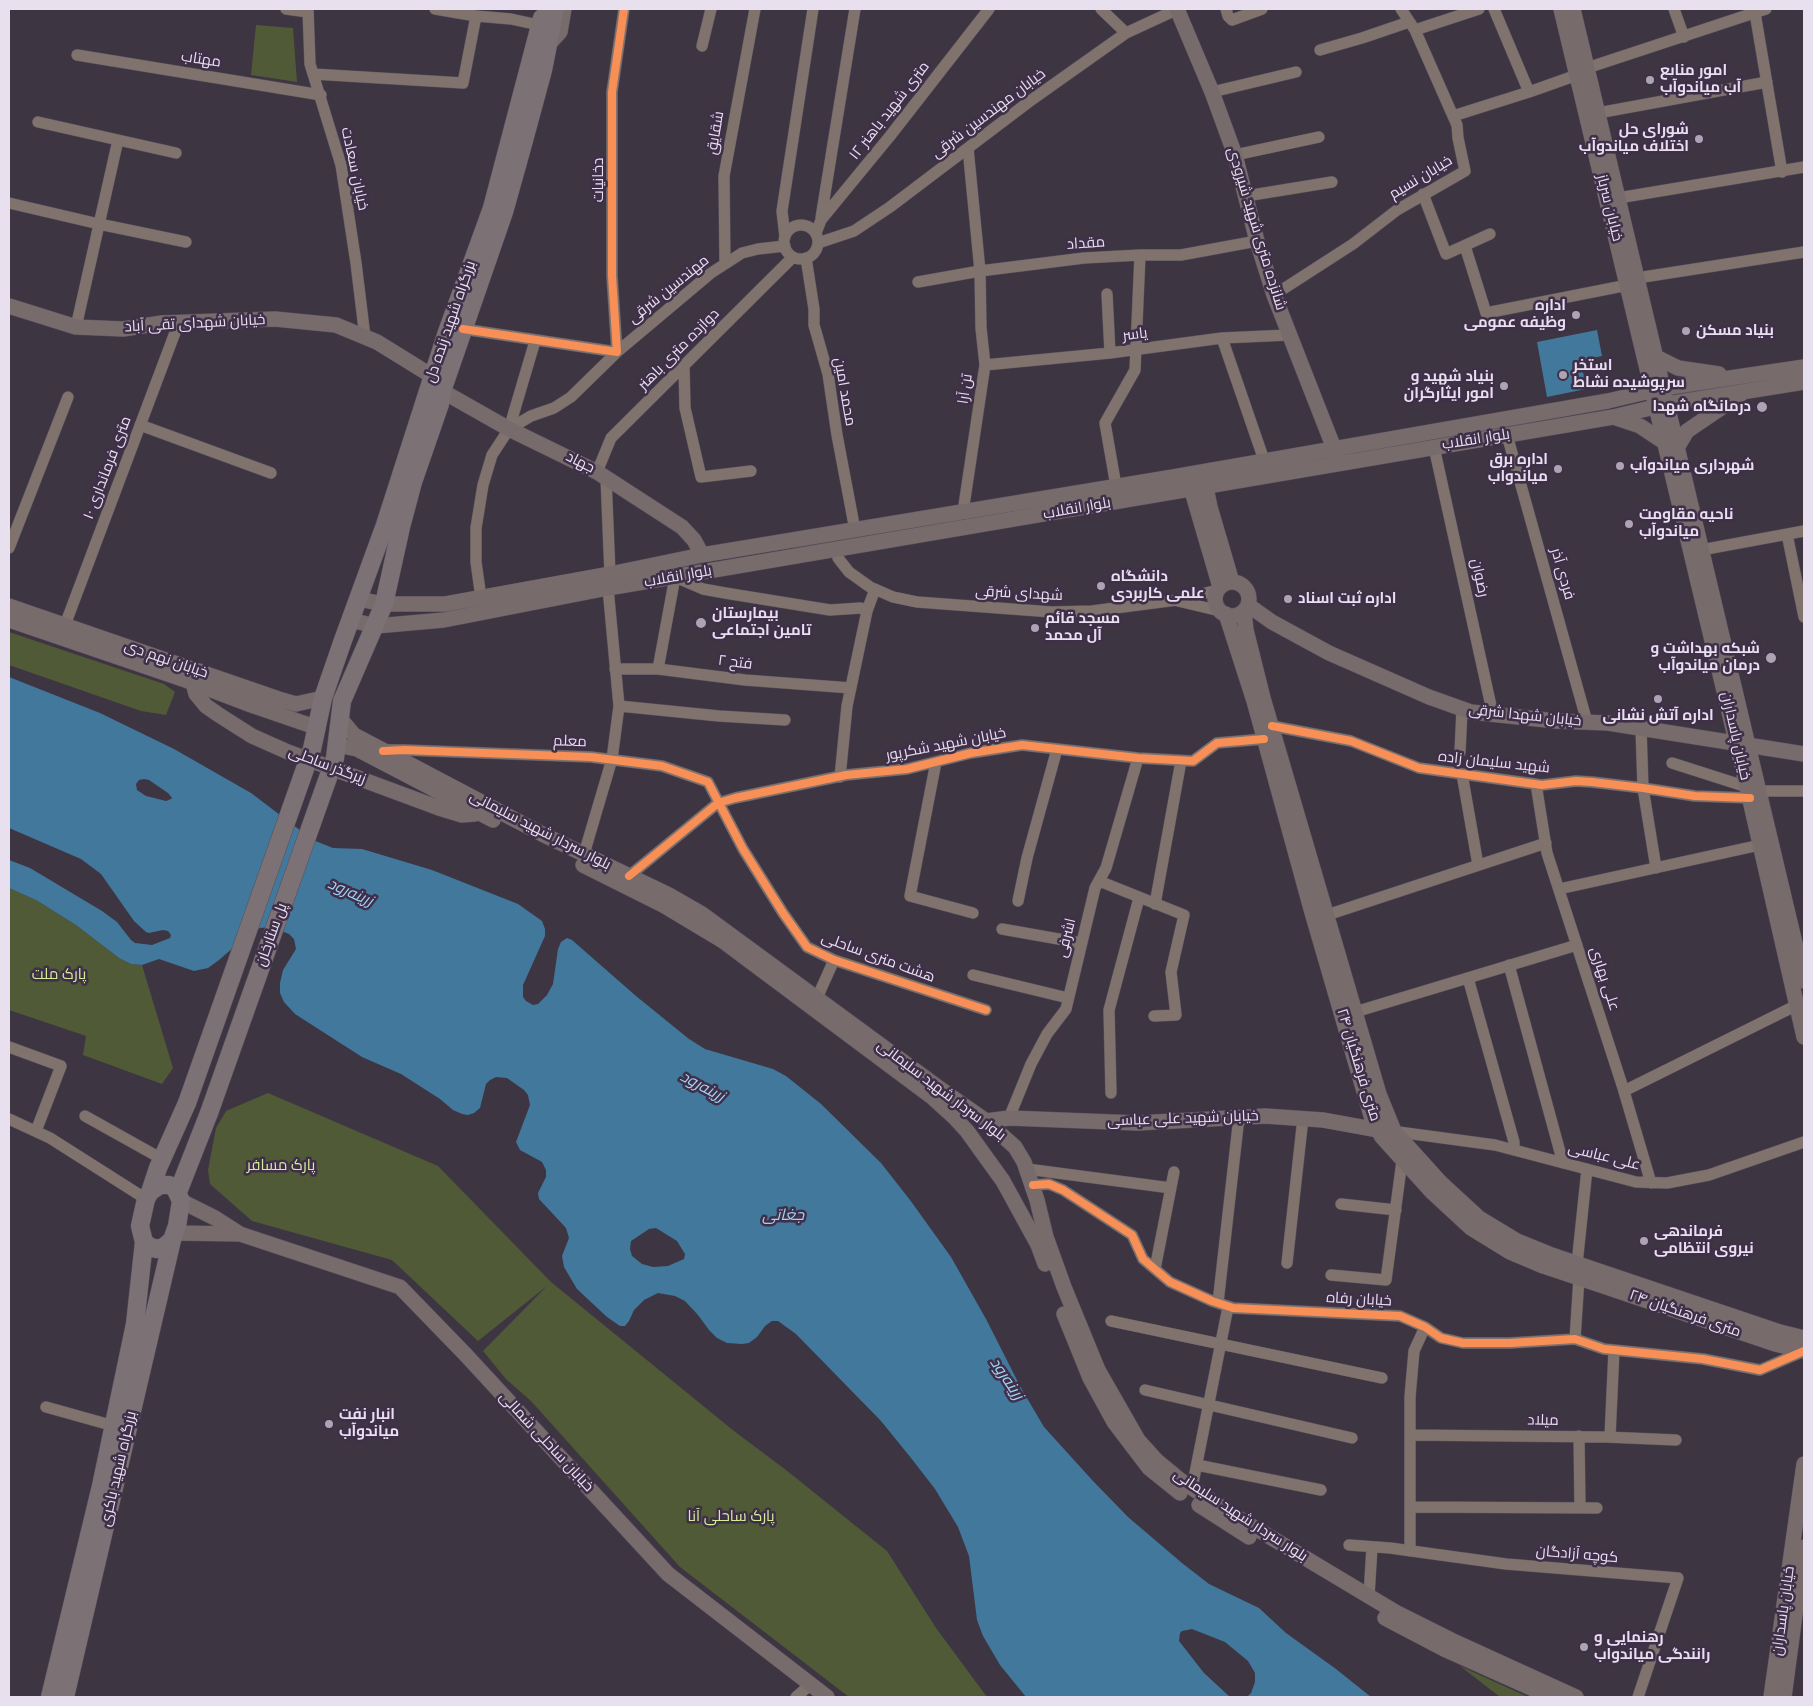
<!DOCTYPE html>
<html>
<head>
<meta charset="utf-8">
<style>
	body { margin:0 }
	#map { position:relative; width:1813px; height:1706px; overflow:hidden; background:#3e3543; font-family:Roboto,sans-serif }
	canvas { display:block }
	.frame { position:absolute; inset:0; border:10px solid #e8dfef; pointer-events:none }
</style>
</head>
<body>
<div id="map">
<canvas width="1813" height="1706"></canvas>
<div class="frame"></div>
</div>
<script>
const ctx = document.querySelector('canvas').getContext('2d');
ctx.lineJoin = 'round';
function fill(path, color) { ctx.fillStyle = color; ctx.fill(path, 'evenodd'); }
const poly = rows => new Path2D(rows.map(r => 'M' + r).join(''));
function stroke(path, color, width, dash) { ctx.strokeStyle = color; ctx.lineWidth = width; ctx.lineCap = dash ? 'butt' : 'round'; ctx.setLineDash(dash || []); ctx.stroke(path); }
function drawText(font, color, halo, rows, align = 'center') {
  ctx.font = font + ' Roboto,Cairo,sans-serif'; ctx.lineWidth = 5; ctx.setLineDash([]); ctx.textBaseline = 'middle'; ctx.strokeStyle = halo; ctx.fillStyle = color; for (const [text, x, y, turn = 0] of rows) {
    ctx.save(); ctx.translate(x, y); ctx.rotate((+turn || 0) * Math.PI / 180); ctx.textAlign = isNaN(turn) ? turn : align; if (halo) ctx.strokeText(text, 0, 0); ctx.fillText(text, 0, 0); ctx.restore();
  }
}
const green = poly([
	[256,25,293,28,297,82,251,75],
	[9,632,164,684,175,692,166,715,141,711,9,665],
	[9,888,36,900,76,925,119,958,131,964,142,965,173,1068,162,1084,83,1055,86,1036,9,1010],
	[268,1093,438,1166,551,1282,734,1431,786,1470,887,1551,936,1628,987,1697,849,1697,680,1567,531,1401,506,1379,483,1351,547,1286,478,1341,392,1260,252,1221,210,1184,208,1170,216,1128,226,1111],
	[1460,1666,1528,1697,1500,1697]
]);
const water = poly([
	[1597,330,1602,356,1581,360,1586,389,1547,397,1537,342],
	[9,677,100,713,174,749,251,793,313,840,333,848,362,849,432,870,518,904,542,921,545,929,545,936,523,985,523,997,526,1001,533,1005,538,1004,547,995,553,984,558,949,561,942,567,938,572,940,636,996,689,1039,705,1049,773,1069,786,1076,821,1104,881,1163,910,1200,951,1257,986,1319,1021,1388,1044,1427,1093,1481,1128,1517,1182,1563,1209,1584,1259,1608,1286,1633,1336,1669,1371,1697,1247,1697,1251,1693,1255,1682,1255,1673,1248,1661,1225,1642,1192,1629,1182,1631,1180,1633,1179,1641,1204,1673,1230,1697,1026,1697,1000,1665,983,1636,977,1620,969,1556,958,1527,935,1489,911,1458,881,1421,796,1334,778,1321,772,1321,765,1326,757,1337,749,1343,742,1344,727,1343,717,1338,709,1330,698,1315,685,1301,675,1296,658,1293,644,1300,634,1310,629,1321,625,1326,620,1326,607,1317,577,1289,564,1267,562,1256,569,1238,566,1228,539,1199,538,1193,546,1177,546,1170,542,1162,520,1150,516,1142,530,1105,528,1095,524,1090,507,1078,496,1077,490,1080,486,1084,480,1108,474,1113,468,1115,462,1114,453,1110,440,1099,401,1074,362,1057,295,1014,284,1002,280,993,280,983,283,970,296,949,294,939,289,934,271,927,260,928,250,933,219,960,208,968,194,971,159,959,142,965,131,964,119,958,76,925,36,900,9,888,9,860,30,868,102,911,117,922,131,940,135,943,152,945,170,938,171,935,168,931,163,930,149,933,146,932,134,921,101,874,81,859,9,828],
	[144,779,149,780,168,793,172,798,171,799,166,801,146,796,137,790,136,784,139,780],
	[656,1228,677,1241,685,1254,684,1259,668,1266,653,1267,642,1264,632,1256,630,1249,631,1241,649,1229]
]);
const minor = poly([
	[286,9,308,12],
	[308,9,310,64,341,165,356,263,365,337],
	[435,9,476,16,511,19,534,24],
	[1101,9,1126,33],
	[1226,9,1228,16,1232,20,1262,9],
	[1494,9,1529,92],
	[1674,9,1684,37],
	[1755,13,1782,172],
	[1415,30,1479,9],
	[702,46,711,9],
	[1320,50,1362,38,1409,22],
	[77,55,321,95],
	[1587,68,1766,9],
	[313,74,463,83,476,16],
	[1212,92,1296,72],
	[1598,113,1767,82],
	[1453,116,1529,92,1577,75],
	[38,122,176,153],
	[1235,155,1319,137],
	[1423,194,1446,254,1490,234],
	[1246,196,1332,182],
	[1618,198,1804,167],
	[9,203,99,224,186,242],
	[821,218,855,9],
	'784 242a17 17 0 1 1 34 0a17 17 0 1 1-34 0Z',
	[816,233,821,220,890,136,989,9],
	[785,237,782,211,813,9],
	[818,243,854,231,890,207,1030,101,1126,33,1178,9],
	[1465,246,1486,313,1628,285],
	[806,258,814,309,814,325,828,374,837,435,855,530],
	[725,264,724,176,755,9],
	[1637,278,1804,252],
	[918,282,980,271,1084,258,1140,255,1181,255,1257,241],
	[1107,294,1110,353],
	[1274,295,1353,244,1397,210,1465,171,1458,138,1457,125,1453,116,1415,30,1401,9],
	[76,327,118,140],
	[463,329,617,352,612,276,612,92,624,9],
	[1222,338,1264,460],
	[985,365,1110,353,1222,338,1289,335],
	[684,366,685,408,701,477,751,471],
	[140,425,271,473],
	[509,429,531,416,554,408,571,397,617,352,711,273,742,253,758,249,785,246],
	[1507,435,1587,722],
	[1434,447,1493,715],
	[597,472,611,438,793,257],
	[606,478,610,574],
	[1116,486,1105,423,1135,370,1140,255],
	[963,512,985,365,981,328,980,271,968,148],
	[1787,534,1804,617],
	[9,548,68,397],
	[837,549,838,558,849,572,870,587,893,597,917,602,1052,612,1092,611,1177,600,1218,590],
	[1701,550,1804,531],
	[481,598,476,562,476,528,483,485,492,455,509,429,535,341],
	[1178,601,1220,611],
	[65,625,179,322],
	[615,669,658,669,745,680,851,688],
	[658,669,675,577,703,589,725,593,830,610,861,608,867,611],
	[619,706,719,716,785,720],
	[1272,726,1351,741,1419,768,1542,785,1576,781,1592,782,1643,788,1695,796,1750,798],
	[1641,728,1643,788,1656,868],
	[384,750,405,750,591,757,662,766,708,782,743,849,783,913,807,947,834,960,986,1010],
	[1460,752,1462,709],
	[936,762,910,896,973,913],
	[1672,763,1747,787],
	[1462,774,1478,865],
	[840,777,847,706,867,611,875,589],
	[1536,784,1547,853,1623,1088,1651,1183],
	[1759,791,1804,791],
	[584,854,612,759,619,706,608,588],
	[629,876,718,803,735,798,846,775,907,769,971,753,1022,745,1138,758,1193,761,1217,743,1264,739],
	[1099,881,1184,915,1171,972,1176,1015,1154,1016],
	[1559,889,1760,845],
	[1018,901,1027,858,1057,749],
	[1155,904,1181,761],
	[1327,915,1546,843],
	[1002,929,1081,943],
	[1509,965,1563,1163],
	[973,975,1068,998],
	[1468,978,1514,1142,1514,1150],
	[817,998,834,960],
	[1355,1012,1577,945],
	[9,1047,61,1066,36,1131],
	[1624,1091,1797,1005],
	[1111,1093,1109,1010,1139,898],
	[85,1116,162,1159],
	[1009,1118,1031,1064,1047,1034,1066,1009,1095,888,1106,868,1138,758],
	[9,1119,50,1138,146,1199],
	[1391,1131,1495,1145,1636,1182,1667,1183,1709,1175,1804,1142],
	[1027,1169,1171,1188],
	[1033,1185,1049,1184,1063,1190,1132,1235,1143,1259,1170,1282,1212,1301,1233,1308,1400,1316,1425,1327,1441,1338,1463,1343,1510,1343,1575,1339,1604,1349,1703,1359,1760,1370,1804,1351],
	[1341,1204,1396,1210],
	[1287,1263,1303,1118],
	[1577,1264,1587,1169],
	[1155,1269,1174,1172],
	[1331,1275,1386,1280,1402,1161],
	[1218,1303,1239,1117],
	[1111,1321,1382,1378],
	[1575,1339,1579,1278],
	[1145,1390,1352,1438],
	[46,1407,114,1426],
	[1410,1435,1606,1437,1676,1440],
	[1579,1436,1580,1508],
	[1610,1437,1614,1350],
	[1197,1465,1321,1490],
	[1192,1488,1228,1307],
	[1410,1507,1597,1508],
	[1349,1545,1390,1548,1506,1564,1678,1578,1638,1697],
	[1410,1551,1410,1397,1414,1351,1425,1327],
	[1369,1596,1372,1547],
	[796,1697,810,1685]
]);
const major = poly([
	[1177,9,1212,92,1235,155,1257,241,1274,295,1337,456],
	[1561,9,1747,787,1804,1037],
	[1573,9,1804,981],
	[548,45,560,32,564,9],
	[9,306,76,327,123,329,162,323,246,320,275,319,336,325,377,342,432,376],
	[1656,357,1678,368,1719,374],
	[442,391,509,429,597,472,682,527,694,540,702,555],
	[1613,417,1640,426,1664,442],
	[1677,448,1687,431,1740,395],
	[1204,478,1210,507,1232,582],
	[1189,481,1220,587],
	'1215 599a17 17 0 1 1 34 0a17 17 0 1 1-34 0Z',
	[358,599,384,604,445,604,610,574,702,555,1173,477,1608,401,1663,388,1804,367],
	[1248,605,1272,622,1329,653,1429,697,1471,712,1556,721,1608,723,1804,754],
	[9,606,282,700,296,704,323,698],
	[1244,611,1246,630,1263,698,1379,1094,1394,1131,1441,1183,1479,1218,1517,1241,1549,1254,1602,1272,1780,1332,1804,1338],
	[1226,614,1254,701,1311,909,1372,1119,1382,1137,1432,1192,1471,1228,1510,1252,1543,1266,1597,1284,1775,1344,1804,1351],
	[9,620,188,681,251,705,318,728],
	[350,620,376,626,444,620,608,588,1613,417,1667,404,1804,382],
	[199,671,193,683,196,694,206,706,219,715,252,736,288,752,439,808,462,815,475,814],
	[339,717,354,735,544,835,669,895,702,914,939,1088,986,1121,1015,1147,1024,1162,1037,1200,1046,1237,1064,1287,1098,1370,1138,1440,1157,1461,1180,1480,1230,1513,1397,1613,1451,1640,1576,1697],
	[337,745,357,749,493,820],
	[583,865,663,905,723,941,932,1097,954,1117,967,1131,1003,1181,1038,1245,1045,1264],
	[986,1121,1009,1118,1138,1123,1265,1116,1323,1120,1378,1130],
	[181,1201,215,1218,240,1234,400,1287,465,1354,668,1574,827,1697],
	[175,1233,240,1234],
	[1064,1314,1090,1378,1114,1422,1149,1468,1180,1493],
	[1199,1505,1249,1537],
	[1385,1618,1446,1650,1551,1697],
	[1771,1697,1804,1464],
	[1784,1697,1804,1547]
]);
const highway = poly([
	[312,749,323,698,342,643,385,525,447,332,492,208,542,18],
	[335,758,342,701,384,604,401,527,413,482,440,404,442,391,504,212,523,144,543,70,555,9],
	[160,1185,169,1185,175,1188,181,1201,177,1226,172,1240,164,1247,156,1249,149,1246,144,1242,140,1226,146,1199,150,1192,160,1185],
	[150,1192,158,1168,187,1103],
	[178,1192,209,1113],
	[50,1697,101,1486,135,1324,144,1242],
	[65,1697,172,1240]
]);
const highwayBridge = poly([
	[187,1103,312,749],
	[209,1113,335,758]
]);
const cycleway = poly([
	[463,329,617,352,612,276,612,92,624,9],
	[1272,726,1351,741,1419,768,1542,785,1576,781,1592,782,1643,788,1695,796,1750,798],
	[383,751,405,750,591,757,662,766,708,782,743,849,783,913,807,947,834,960,986,1010],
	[629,876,718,803,735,798,846,775,907,769,971,753,1022,745,1138,758,1193,761,1217,743,1264,739],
	[1033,1185,1049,1184,1063,1190,1132,1235,1143,1259,1170,1282,1212,1301,1233,1308,1400,1316,1425,1327,1441,1338,1463,1343,1510,1343,1575,1339,1604,1349,1703,1359,1760,1370,1804,1351]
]);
const markers = [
	[1650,80,5,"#aca4b3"],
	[1699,139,5,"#aca4b3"],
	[1576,315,5,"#aca4b3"],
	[1686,331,5,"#aca4b3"],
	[1563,375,5,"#aca4b3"],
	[1504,386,5,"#aca4b3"],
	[1762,407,6,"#aca4b3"],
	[1620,466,5,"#aca4b3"],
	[1558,469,5,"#aca4b3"],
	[1629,524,5,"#aca4b3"],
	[1101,586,5,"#aca4b3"],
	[1288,599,5,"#aca4b3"],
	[701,623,6,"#aca4b3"],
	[1035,628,5,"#aca4b3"],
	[1771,658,6,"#aca4b3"],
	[1658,699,5,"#aca4b3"],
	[1644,1241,5,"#aca4b3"],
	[329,1424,5,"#aca4b3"],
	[1584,1647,5,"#aca4b3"]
];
const streetNames = [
	["مهتاب",201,60,9],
	["۱۲ متری شهید باهنر",890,111,-52],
	["خیابان مهندسین شرقی",989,114,-37],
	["شقایق",716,133,-80],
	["خیابان سعادت",354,169,78],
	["خیابان نسیم",1421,178,-31],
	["دخانیات",599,180,-90],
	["خیابان سرباز",1609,208,76],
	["شانزده متری شهید شیرودی",1256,229,73],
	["مقداد",1086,244,-4],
	["مهندسین شرقی",669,290,-39],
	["بزرگراه شهید زنده دل",451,322,-71],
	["خیابان شهدای تقی آباد",195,324,-3],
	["یاسر",1135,335,-7],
	["دوازده متری باهنر",679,350,-45],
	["تن آرا",966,389,-82],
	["محمد امین",844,392,80],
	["بلوار انقلاب",1476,440,-9],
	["جهاد",580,463,27],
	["۱۰ متری فرمانداری",108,468,-69],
	["بلوار انقلاب",1077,509,-10],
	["فردی آذر",1562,574,74],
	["بلوار انقلاب",678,577,-10],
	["رضوان",1479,578,78],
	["شهدای شرقی",1019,594,3],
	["خیابان نهم دی",166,660,19],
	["فتح ۲",735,663,7],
	["خیابان شهدا شرقی",1525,716,6],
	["خیابان پاسداران",1735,736,77],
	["معلم",570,742,2],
	["خیابان شهید شکرپور",946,745,-11],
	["شهید سلیمان زاده",1494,763,6],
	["زیرگذر ساحلی",327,766,21],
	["بلوار سردار شهید سلیمانی",540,831,27],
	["پل ستارخان",272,935,-70],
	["اشرفی",1067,938,-76],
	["هشت متری ساحلی",878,958,20],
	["علی بهاری",1604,979,72],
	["۲۴ متری فرهنگیان",1358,1065,73],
	["بلوار سردار شهید سلیمانی",941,1091,37],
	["خیابان شهید علی عباسی",1183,1119,-2],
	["علی عباسی",1604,1157,14],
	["خیابان رفاه",1359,1300,3],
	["۲۴ متری فرهنگیان",1685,1314,19],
	["میلاد",1543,1421,1],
	["خیابان ساحلی شمالی",546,1442,47],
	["بزرگراه شهید باکری",119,1469,-77],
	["بلوار سردار شهید سلیمانی",1240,1516,33],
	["کوچه آزادگان",1577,1555,5],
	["خیابان پاسداران",1784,1611,-82]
];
const poiNames = [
	["امور منابع",1660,71],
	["آب میاندوآب",1660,88],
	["شورای حل",1689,130,"right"],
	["اختلاف میاندوآب",1689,147,"right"],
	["اداره",1566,306,"right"],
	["وظیفه عمومی",1566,323,"right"],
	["بنیاد مسکن",1696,331],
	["استخر",1573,366],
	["سرپوشیده نشاط",1573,383],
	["بنیاد شهید و",1494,377,"right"],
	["امور ایثارگران",1494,394,"right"],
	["درمانگاه شهدا",1751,407,"right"],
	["اداره برق",1548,460,"right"],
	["میاندواب",1548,477,"right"],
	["شهرداری میاندوآب",1630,466],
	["ناحیه مقاومت",1639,515],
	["میاندوآب",1639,532],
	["دانشگاه",1111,577],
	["علمی کاربردی",1111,594],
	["اداره ثبت اسناد",1298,599],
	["بیمارستان",712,614],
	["تامین اجتماعی",712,631],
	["مسجد قائم",1045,619],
	["آل محمد",1045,636],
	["شبکه بهداشت و",1760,649,"right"],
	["درمان میاندوآب",1760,666,"right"],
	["اداره آتش نشانی",1658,716,"center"],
	["فرماندهی",1654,1232],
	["نیروی انتظامی",1654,1249],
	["انبار نفت",339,1415],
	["میاندوآب",339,1432],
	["رهنمایی و",1594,1638],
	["رانندگی میاندواب",1594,1655]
];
const parkNames = [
	["پارک ملت",59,975],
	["پارک مسافر",281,1166],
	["پارک ساحلی آنا",731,1517]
];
const waterNames = [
	["زرینه‌رود",350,893,24],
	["زرینه‌رود",702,1087,28],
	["جغاتی",783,1216],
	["زرینه‌رود",1006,1379,56]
];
fill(green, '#505a36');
fill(water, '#41789c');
stroke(minor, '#58515e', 12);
stroke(major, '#58515e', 16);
stroke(highway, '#58515e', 19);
stroke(minor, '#80736d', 11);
stroke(major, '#786b6c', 15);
stroke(highway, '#7c7174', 18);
stroke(highwayBridge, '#58515e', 19, []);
stroke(highwayBridge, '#7c7174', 18);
stroke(cycleway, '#f78f57', 8);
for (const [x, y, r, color] of markers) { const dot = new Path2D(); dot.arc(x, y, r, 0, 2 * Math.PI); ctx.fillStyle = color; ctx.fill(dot); stroke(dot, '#3f2f49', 2); }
drawText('15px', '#e8dfef', '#3f2f49', streetNames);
drawText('bold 15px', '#e8dfef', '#3f2f49', poiNames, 'left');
drawText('15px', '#d4f097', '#3f2f49', parkNames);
drawText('italic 16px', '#a0d2f4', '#3f2f49', waterNames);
</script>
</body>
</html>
